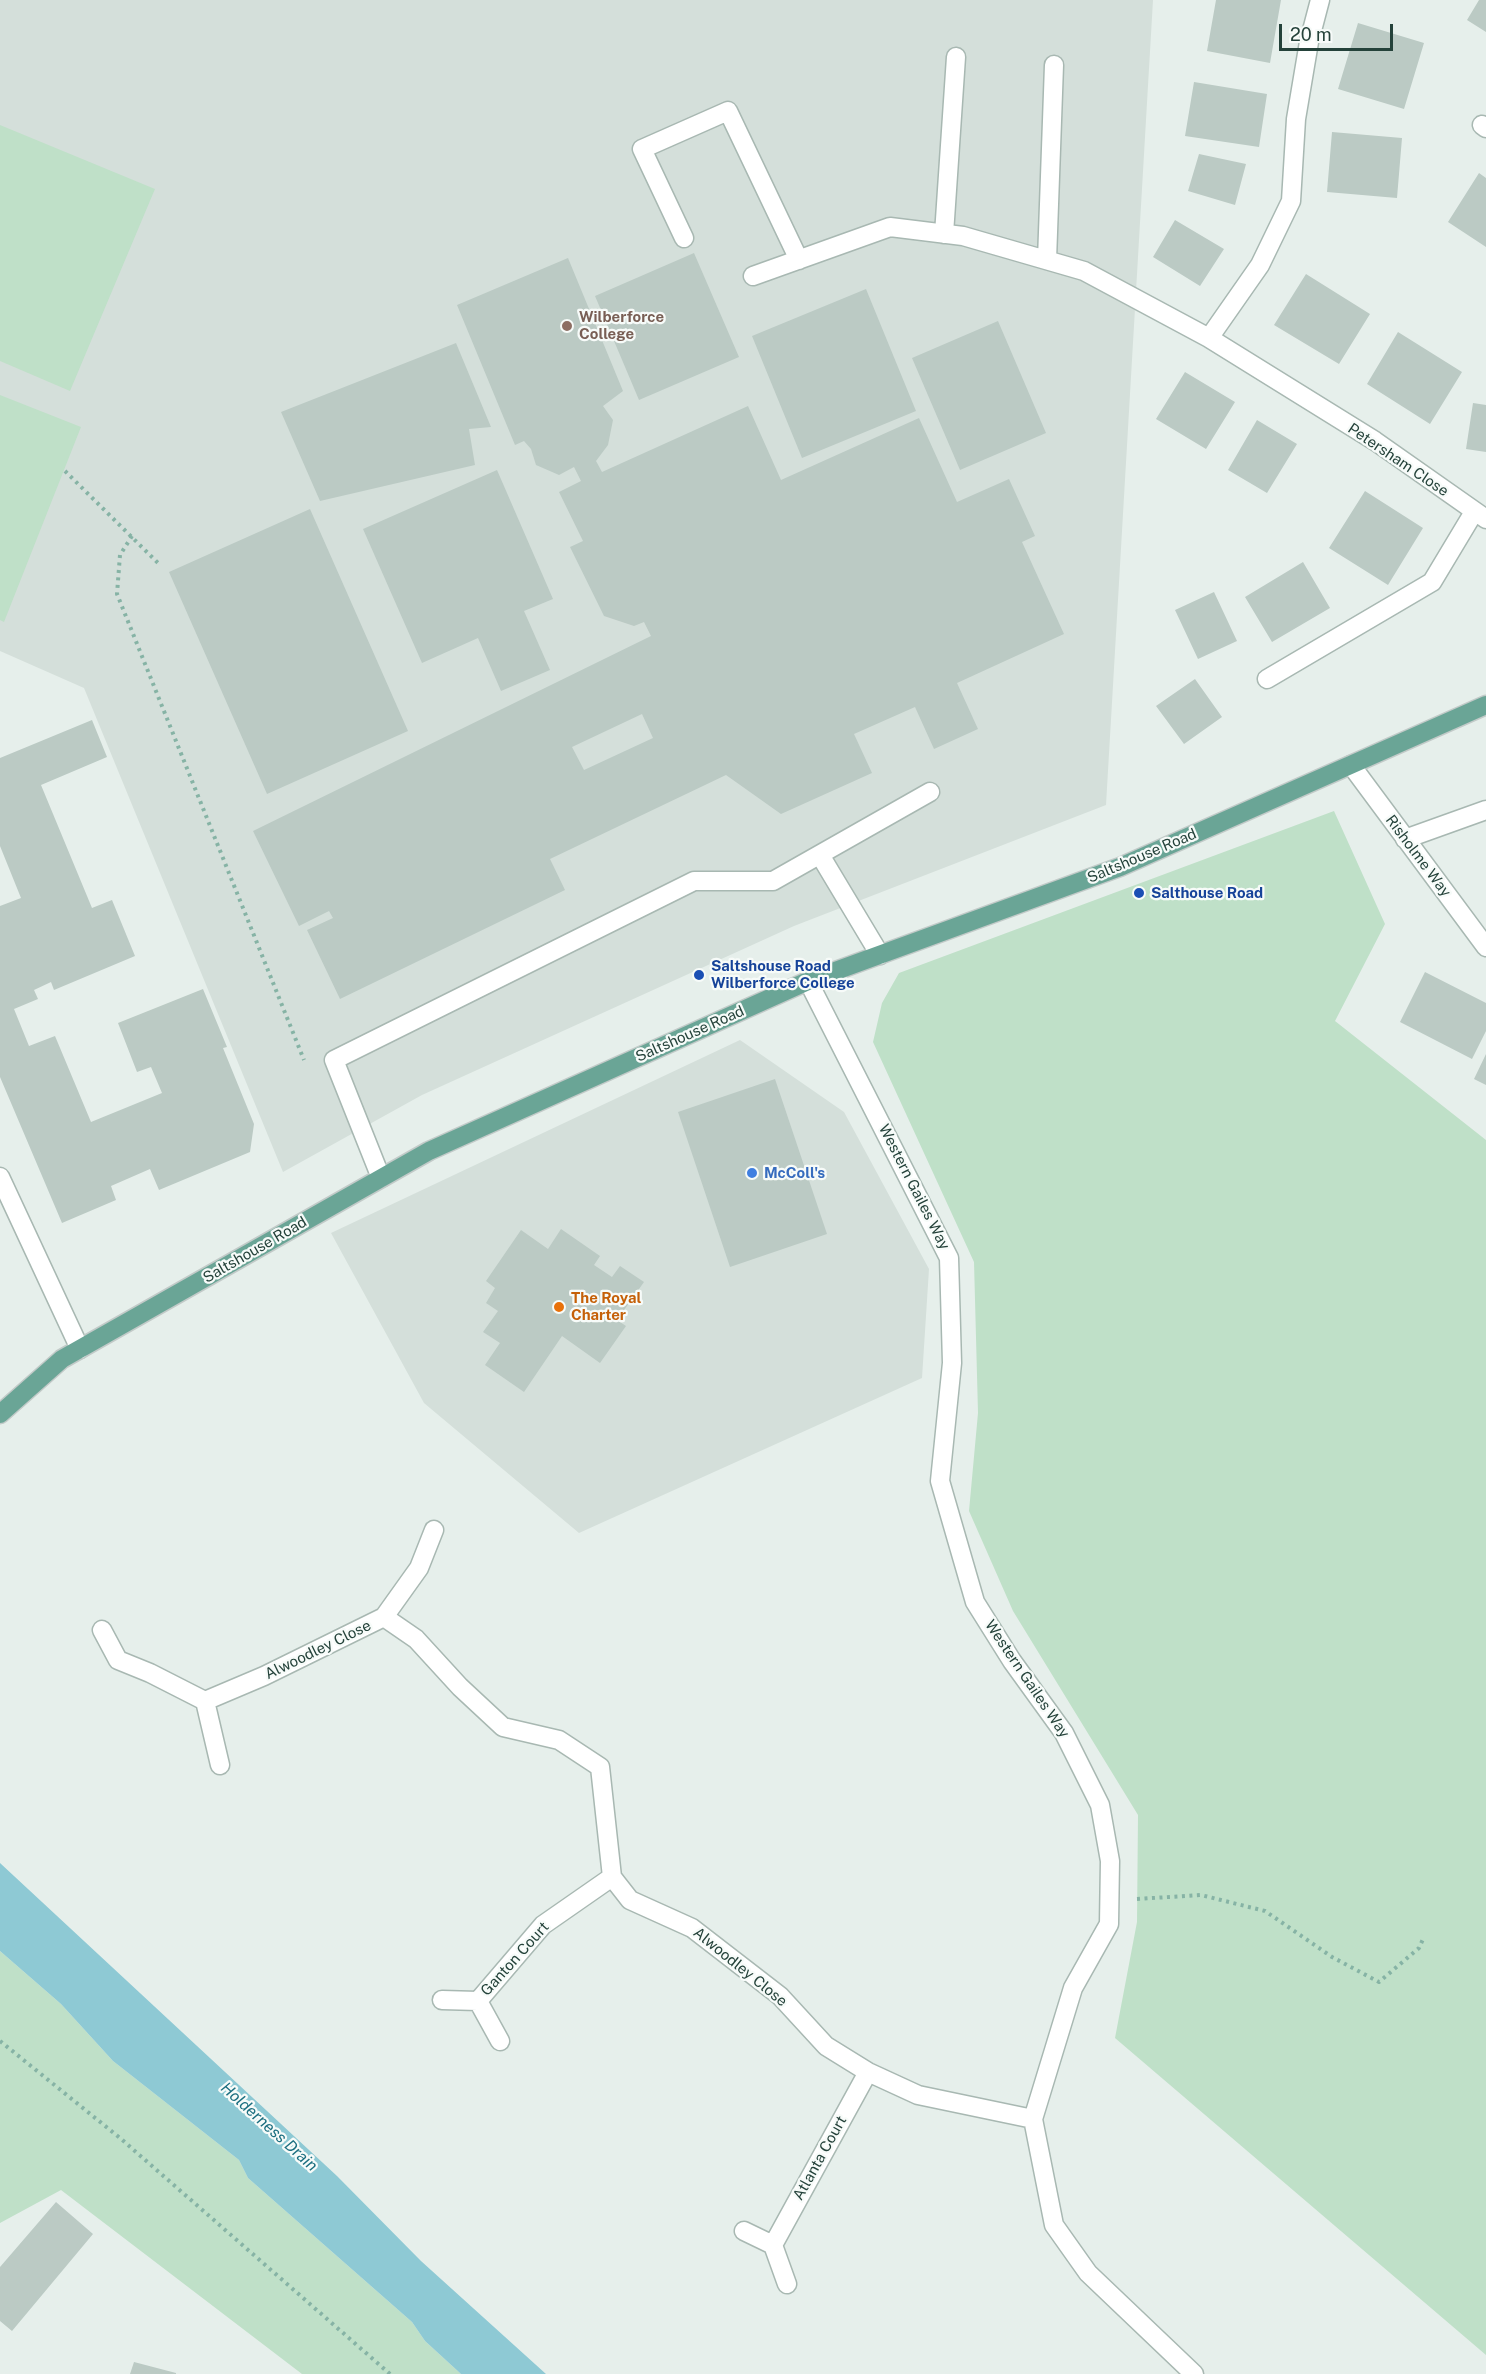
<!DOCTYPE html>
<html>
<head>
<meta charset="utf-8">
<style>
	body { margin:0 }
	#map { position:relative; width:1486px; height:2374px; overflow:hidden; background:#e6efeb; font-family:"Public Sans",sans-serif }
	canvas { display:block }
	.scale { position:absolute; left:1279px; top:24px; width:114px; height:27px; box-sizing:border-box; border:3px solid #24423a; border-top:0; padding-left:8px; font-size:18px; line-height:21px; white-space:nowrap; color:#24423a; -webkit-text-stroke:4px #f7fbf9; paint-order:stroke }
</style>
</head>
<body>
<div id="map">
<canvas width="1486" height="2374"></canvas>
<div class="scale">20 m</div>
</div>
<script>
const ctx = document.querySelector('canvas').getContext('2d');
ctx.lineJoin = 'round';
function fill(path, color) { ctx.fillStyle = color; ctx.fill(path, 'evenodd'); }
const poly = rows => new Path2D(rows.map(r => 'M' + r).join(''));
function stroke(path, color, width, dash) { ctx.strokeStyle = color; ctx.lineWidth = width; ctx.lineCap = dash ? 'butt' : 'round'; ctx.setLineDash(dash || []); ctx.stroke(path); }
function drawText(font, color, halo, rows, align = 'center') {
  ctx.font = font + ' "Public Sans",sans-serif'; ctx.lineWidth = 4.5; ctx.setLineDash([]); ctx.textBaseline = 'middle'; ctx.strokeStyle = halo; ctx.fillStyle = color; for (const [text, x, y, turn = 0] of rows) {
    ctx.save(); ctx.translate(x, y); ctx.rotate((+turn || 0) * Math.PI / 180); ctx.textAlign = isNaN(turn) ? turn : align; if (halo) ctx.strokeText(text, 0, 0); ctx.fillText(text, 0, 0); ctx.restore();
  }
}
const built = poly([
	[0,0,1153,0,1106,805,794,926,422,1095,283,1172,84,688,0,651],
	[740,1040,844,1112,929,1269,922,1378,579,1533,424,1403,331,1233]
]);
const green = poly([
	[0,125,155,189,70,391,0,361],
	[0,395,81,427,4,622,0,620],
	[1334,811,1385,924,1335,1021,1486,1140,1486,2355,1115,2038,1137,1922,1138,1815,1013,1611,969,1511,978,1413,974,1262,873,1042,882,1003,899,973],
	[0,1951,61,2004,113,2061,239,2160,248,2178,412,2322,425,2341,461,2374,302,2374,61,2190,0,2223]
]);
const water = poly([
	[0,1863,337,2176,421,2261,546,2374,461,2374,425,2341,412,2322,248,2178,239,2160,113,2061,61,2004,0,1951]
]);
const building = poly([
	[1216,0,1281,0,1270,63,1207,51],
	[1479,0,1486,0,1486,32,1467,20],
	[1358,23,1424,43,1404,109,1338,89],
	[1194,82,1267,94,1259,147,1185,136],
	[1332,132,1402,138,1397,198,1327,192],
	[1199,154,1246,164,1235,205,1188,191],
	[1479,173,1486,178,1486,247,1448,222],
	[1175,220,1224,249,1200,286,1153,257],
	[694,253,739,357,639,400,595,296],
	[568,258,623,391,603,406,613,420,608,445,596,461,602,472,748,406,781,480,919,418,957,502,1009,479,1035,536,1022,542,1064,634,957,683,978,729,934,749,915,707,854,734,872,773,781,814,726,775,550,859,565,890,340,999,307,930,333,918,329,911,299,926,253,831,651,636,644,622,634,626,604,616,570,547,583,541,559,492,581,481,574,467,559,475,536,465,531,449,524,441,515,445,457,305],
	[642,714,653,738,584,770,572,747],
	[1306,274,1370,314,1339,364,1274,325],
	[866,289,916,411,802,458,752,336],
	[998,321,1046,433,960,470,912,358],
	[1398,332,1462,372,1430,424,1367,384],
	[456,343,491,427,469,429,475,465,320,501,281,412],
	[1185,372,1235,402,1206,449,1156,419],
	[1473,403,1486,405,1486,452,1466,449],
	[1257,420,1297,444,1267,493,1228,470],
	[497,470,553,599,524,611,550,670,501,691,478,638,422,663,363,529],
	[1365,491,1423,528,1388,585,1329,548],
	[310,509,408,731,267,794,169,572],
	[1303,562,1330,608,1272,642,1245,597],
	[1214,592,1237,641,1198,659,1175,610],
	[1195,679,1222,717,1184,744,1156,706],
	[92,720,107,757,41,785,92,908,112,900,135,956,54,990,51,982,34,990,38,999,14,1009,29,1046,55,1036,91,1122,162,1093,151,1067,137,1072,118,1023,203,989,227,1047,223,1048,254,1124,250,1152,159,1190,150,1169,111,1186,116,1200,62,1223,0,1077,0,906,21,898,0,846,0,758],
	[1425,972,1486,1003,1486,1031,1472,1059,1400,1022],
	[1486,1054,1486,1085,1474,1079],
	[775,1079,827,1234,730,1267,678,1112],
	[561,1229,600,1256,594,1265,612,1277,620,1266,644,1282,617,1320,626,1326,600,1363,562,1336,524,1392,485,1365,500,1343,483,1332,498,1311,486,1303,495,1288,486,1281,521,1230,548,1249],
	[56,2202,93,2234,12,2331,0,2321,0,2267],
	[134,2362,176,2373,176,2374,130,2374]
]);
const path = poly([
	[65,471,159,564],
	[132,536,120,555,117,594,304,1060],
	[1137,1899,1201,1895,1265,1911,1332,1957,1379,1982,1419,1948,1423,1939],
	[0,2041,120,2138,390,2374]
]);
const minor = poly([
	[1320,0,1309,42,1296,119,1291,201,1260,265,1209,338,1375,441,1486,519],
	[1482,125,1486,128],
	[944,234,956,57],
	[684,238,642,149,728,111,799,260],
	[1047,260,1054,65],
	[753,276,890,227,963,236,1084,271,1209,338],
	[1267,679,1432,582,1474,512],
	[1351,765,1486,947],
	[1405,839,1486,810],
	[820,855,880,955],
	[808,981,949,1258,952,1363,940,1481,975,1602,1012,1661,1064,1733,1100,1805,1110,1861,1109,1924,1073,1988,1033,2119,1054,2225,1088,2273,1194,2374],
	[0,1177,80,1349],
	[381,1178,334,1060,694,881,773,881,930,792],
	[384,1617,419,1568,434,1530],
	[102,1630,118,1660,150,1673,205,1701,264,1676,384,1617,416,1639,460,1687,503,1727,559,1740,600,1767,612,1877,630,1900,692,1928,780,1996,826,2046,868,2072,918,2095,1033,2119],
	[205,1701,220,1765],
	[442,2000,478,2001,500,2041],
	[478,2001,543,1925,612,1877],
	[744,2231,773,2245,787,2284],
	[773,2245,868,2072]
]);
const major = poly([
	[0,1414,62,1359,429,1151,808,981,1120,867,1486,705]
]);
const markers = [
	[567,326,6,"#8d6e63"],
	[1139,893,6,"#1a4fb4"],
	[699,975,6,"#1a4fb4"],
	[752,1173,6,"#3f7fe0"],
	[559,1307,6,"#e8710a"]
];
const educationNames = [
	["Wilberforce",579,317],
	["College",579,334]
];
const streetNames = [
	["Petersham Close",1398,460,34],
	["Saltshouse Road",1142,856,-23],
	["Risholme Way",1418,856,53],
	["Saltshouse Road",690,1034,-24],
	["Western Gailes Way",914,1187,63],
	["Saltshouse Road",255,1250,-30],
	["Alwoodley Close",318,1650,-26],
	["Western Gailes Way",1027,1679,56],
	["Ganton Court",515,1959,-48],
	["Alwoodley Close",740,1967,39],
	["Atlanta Court",820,2158,-61]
];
const transitNames = [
	["Salthouse Road",1151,893],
	["Saltshouse Road",711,966],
	["Wilberforce College",711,983]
];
const shopNames = [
	["McColl's",764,1173]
];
const foodNames = [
	["The Royal",571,1298],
	["Charter",571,1315]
];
const waterNames = [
	["Holderness Drain",269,2127,42]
];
fill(built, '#d4dfda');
fill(green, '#bfe0c8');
fill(water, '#8ec9d4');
fill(building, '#bbcac4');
stroke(minor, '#a8b8b2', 21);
stroke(major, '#c2cac8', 21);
stroke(path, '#86b3a5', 4, [3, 4.5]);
stroke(minor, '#fff', 18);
stroke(major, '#6aa596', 18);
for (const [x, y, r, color] of markers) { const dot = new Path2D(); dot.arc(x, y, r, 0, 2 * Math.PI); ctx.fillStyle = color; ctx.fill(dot); stroke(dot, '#f7fbf9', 2); }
drawText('bold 15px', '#785e54', '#f7fbf9', educationNames, 'left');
drawText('15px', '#24423a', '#f7fbf9', streetNames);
drawText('bold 15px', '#164399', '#f7fbf9', transitNames, 'left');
drawText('bold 15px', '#366cbe', '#f7fbf9', shopNames, 'left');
drawText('bold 15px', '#c56008', '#f7fbf9', foodNames, 'left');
drawText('italic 16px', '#1c6f80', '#f7fbf9', waterNames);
</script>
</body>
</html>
